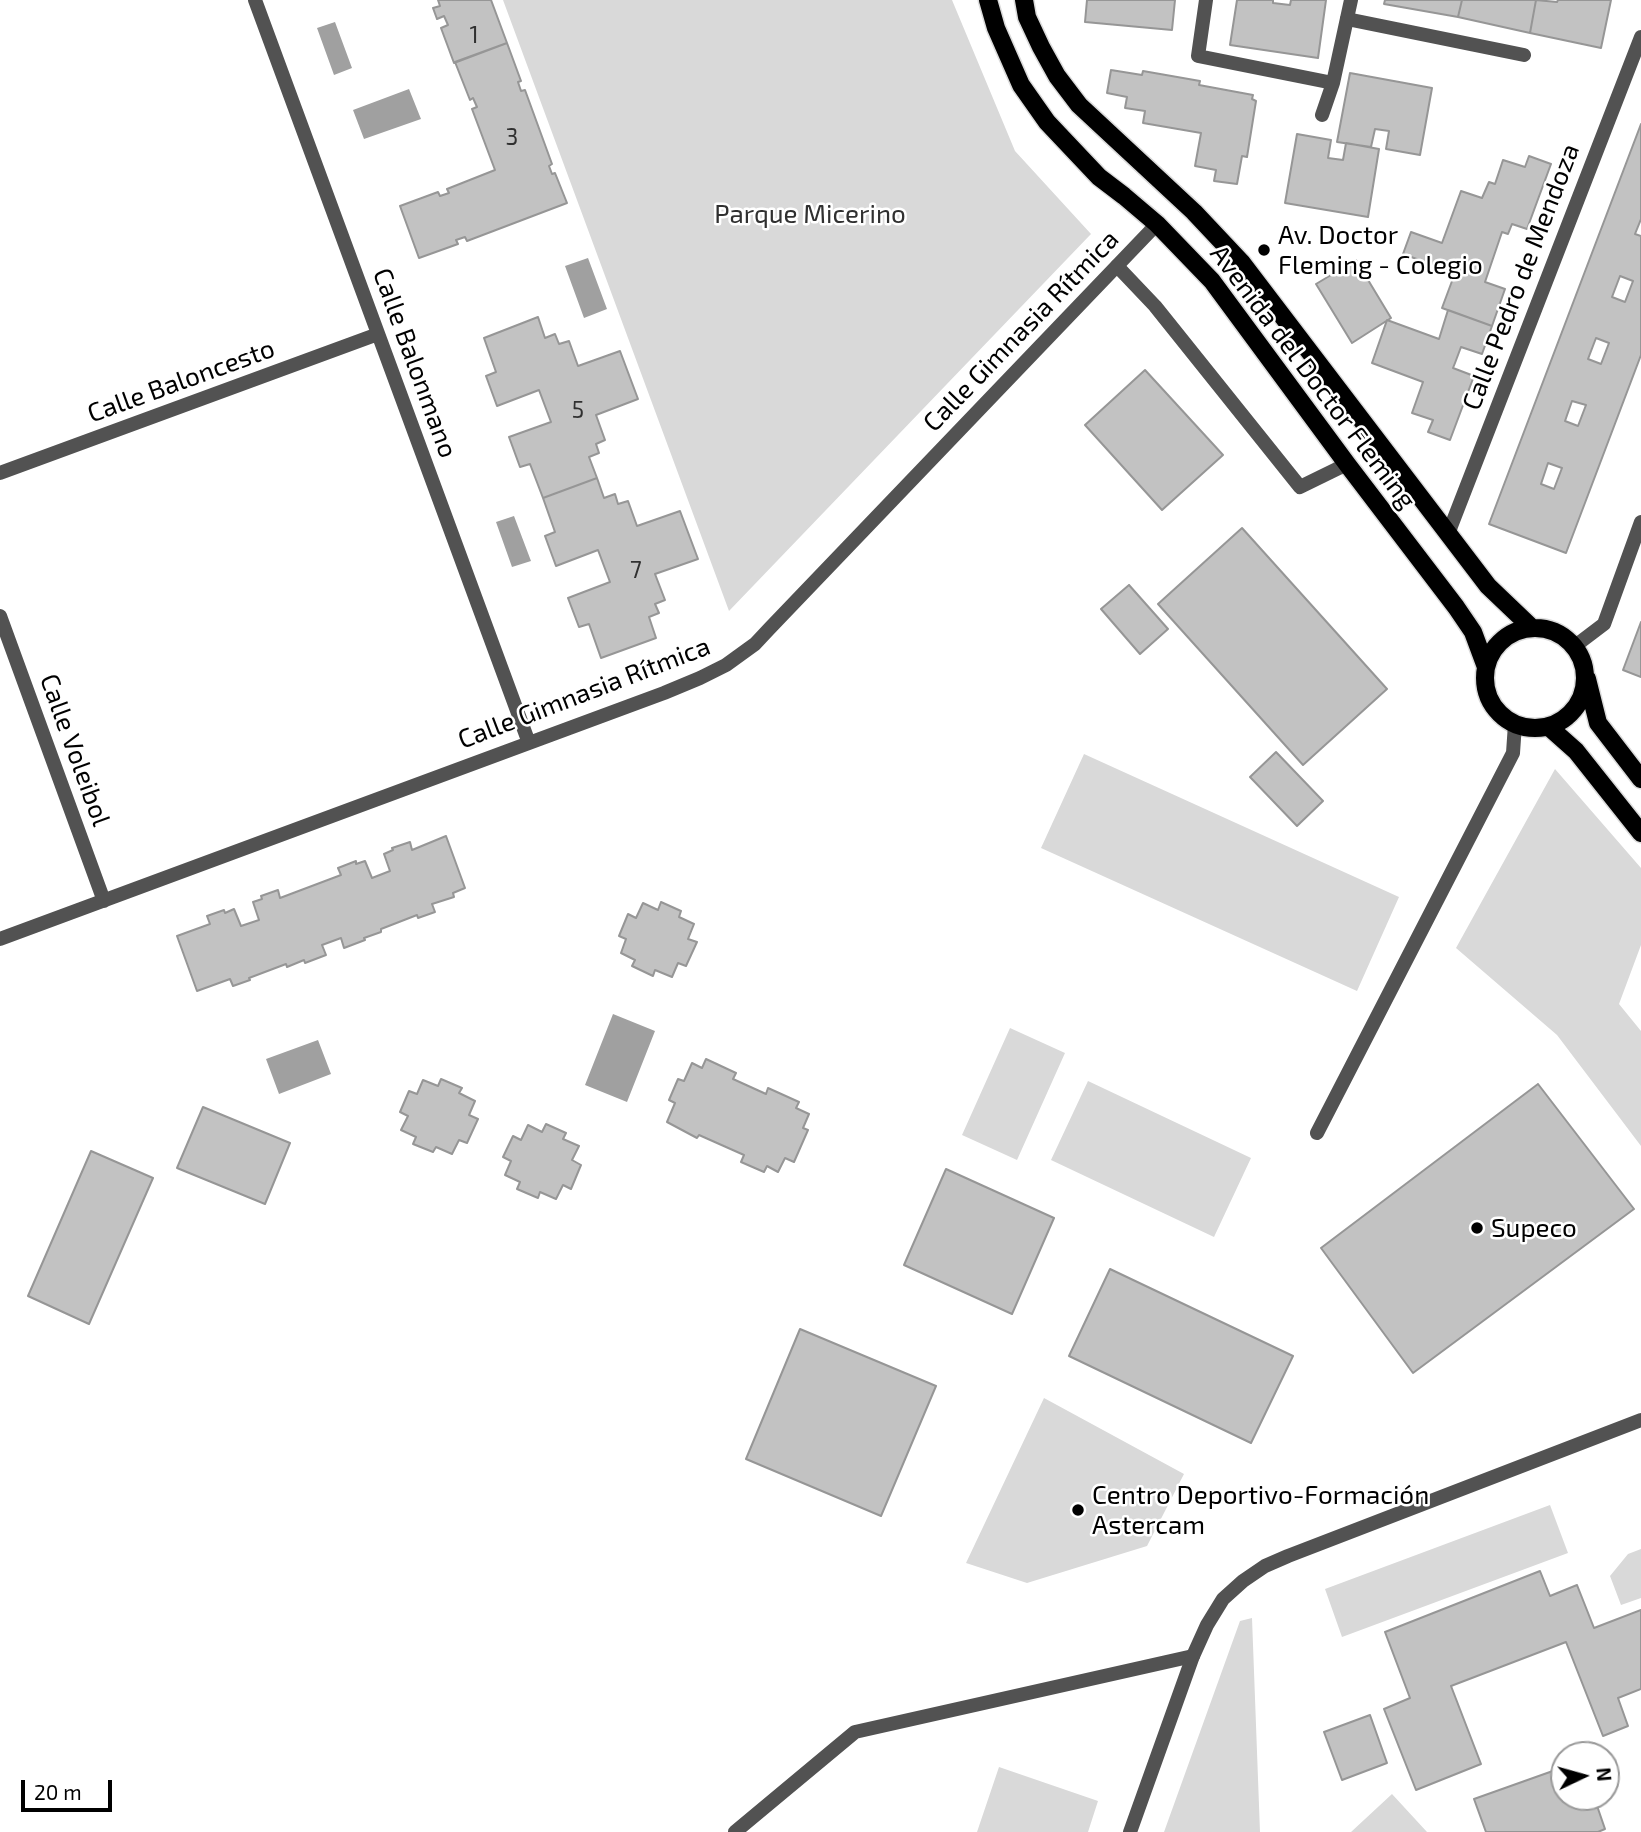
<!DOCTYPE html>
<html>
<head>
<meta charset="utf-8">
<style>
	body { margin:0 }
	#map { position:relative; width:1641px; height:1832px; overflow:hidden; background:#fff; font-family:"Exo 2",sans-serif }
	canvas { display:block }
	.north { position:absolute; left:1550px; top:1741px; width:70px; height:70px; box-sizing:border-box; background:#fff; border:2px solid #999; border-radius:50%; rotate:85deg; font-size:19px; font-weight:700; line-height:28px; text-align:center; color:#000 }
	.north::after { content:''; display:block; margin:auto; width:24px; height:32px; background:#000; clip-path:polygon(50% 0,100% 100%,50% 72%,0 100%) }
	.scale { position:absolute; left:21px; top:1780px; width:91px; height:32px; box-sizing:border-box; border:4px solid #000; border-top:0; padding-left:9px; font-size:21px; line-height:24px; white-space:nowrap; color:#000; -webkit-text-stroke:5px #fff; paint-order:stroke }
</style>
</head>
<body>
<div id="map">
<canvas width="1641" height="1832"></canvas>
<div class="north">N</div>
<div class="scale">20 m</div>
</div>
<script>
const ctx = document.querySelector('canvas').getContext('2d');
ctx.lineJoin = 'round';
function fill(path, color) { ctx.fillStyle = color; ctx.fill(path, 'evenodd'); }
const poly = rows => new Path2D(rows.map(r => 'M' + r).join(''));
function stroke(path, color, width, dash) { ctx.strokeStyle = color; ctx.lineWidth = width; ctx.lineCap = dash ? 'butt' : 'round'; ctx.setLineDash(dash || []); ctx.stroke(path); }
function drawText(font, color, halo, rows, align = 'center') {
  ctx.font = font + ' "Exo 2",sans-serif'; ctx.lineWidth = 5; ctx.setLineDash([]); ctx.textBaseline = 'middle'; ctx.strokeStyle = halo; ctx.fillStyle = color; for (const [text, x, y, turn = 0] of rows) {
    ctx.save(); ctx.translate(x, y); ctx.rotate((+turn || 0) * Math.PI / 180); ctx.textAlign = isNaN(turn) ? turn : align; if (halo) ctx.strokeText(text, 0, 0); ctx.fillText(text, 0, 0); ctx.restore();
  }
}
const green = poly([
	[503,0,952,0,1015,151,1091,234,729,611],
	[1084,754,1399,897,1357,991,1041,848],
	[1555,769,1641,868,1641,945,1619,1004,1641,1031,1641,1146,1557,1035,1456,948],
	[1010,1028,1065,1053,1017,1160,962,1135],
	[1088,1081,1251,1158,1214,1237,1051,1160],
	[1044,1398,1184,1474,1147,1546,1027,1583,966,1563],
	[1550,1505,1568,1553,1342,1637,1325,1589],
	[1641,1549,1641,1598,1621,1605,1610,1576,1628,1554],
	[1252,1618,1260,1832,1164,1832,1240,1621],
	[999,1767,1098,1801,1088,1832,977,1832],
	[1392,1794,1427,1832,1351,1832]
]);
const water = poly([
	[335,22,352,68,334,75,317,28],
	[409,89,421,119,364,139,353,110],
	[588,258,607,309,584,318,565,266],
	[514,516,531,561,512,567,496,522],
	[613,1014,655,1031,627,1102,585,1085],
	[318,1040,331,1074,279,1094,266,1059]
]);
const building = poly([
	[438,0,491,0,507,43,454,63,441,28,448,25,444,16,437,19,433,8,440,6,438,0],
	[1087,0,1175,0,1172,30,1085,22,1087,0],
	[1237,0,1273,0,1273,3,1290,5,1291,0,1326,0,1318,58,1230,45,1237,0],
	[1385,0,1462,0,1458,17,1384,4,1385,0],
	[1462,0,1536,0,1530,33,1458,17,1462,0],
	[1536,0,1557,2,1558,0,1611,0,1601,48,1530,33,1536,0],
	[507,43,521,81,518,82,521,91,525,90,552,164,549,166,552,174,555,173,567,203,467,241,465,237,456,240,458,244,419,258,400,206,438,192,440,196,449,193,447,189,495,170,472,109,477,107,473,98,470,100,455,62,507,43],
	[1111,70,1142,75,1143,71,1200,81,1199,85,1253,95,1252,99,1256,101,1247,157,1242,156,1237,184,1214,181,1216,170,1195,166,1201,133,1143,123,1145,111,1125,108,1127,97,1107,93,1111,70],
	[1350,73,1432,88,1420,155,1386,149,1389,131,1375,129,1371,147,1337,142,1350,73],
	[1641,124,1641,219,1635,234,1641,236,1641,355,1566,553,1489,524,1641,124],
	[1620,276,1633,281,1625,302,1612,297,1620,276],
	[1596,338,1609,343,1601,364,1588,359,1596,338],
	[1572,401,1586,405,1578,426,1565,421,1572,401],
	[1548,463,1562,468,1554,489,1541,484,1548,463],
	[1297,134,1331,140,1328,158,1343,160,1346,143,1379,149,1368,217,1285,203,1297,134],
	[1529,156,1551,164,1527,229,1512,224,1508,234,1502,232,1485,282,1505,289,1492,326,1442,308,1455,273,1403,254,1411,232,1442,243,1461,191,1482,198,1489,182,1495,184,1503,160,1525,167,1529,156],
	[1356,260,1391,318,1352,343,1316,284,1356,260],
	[1448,310,1492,326,1482,354,1461,347,1455,363,1453,368,1474,376,1450,440,1428,432,1433,420,1412,413,1423,382,1372,363,1387,320,1439,339,1448,310],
	[538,317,545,338,555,334,559,344,569,341,578,366,620,351,638,399,596,415,605,440,596,444,599,453,589,457,597,478,543,498,530,464,520,467,509,437,551,422,539,390,497,406,486,376,496,372,484,338,538,317],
	[1145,370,1223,455,1162,510,1085,425,1145,370],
	[597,478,604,498,615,494,618,504,628,501,637,526,680,511,698,559,655,574,665,600,655,604,659,613,649,617,656,638,601,658,589,624,579,627,568,598,610,582,598,550,556,566,545,536,555,532,543,498,597,478],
	[1242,528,1387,689,1303,765,1158,604,1242,528],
	[1129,585,1168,629,1140,654,1101,609,1129,585],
	[1641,622,1641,677,1623,670,1641,622],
	[1276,752,1323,801,1297,826,1250,777,1276,752],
	[446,836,465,888,453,893,454,897,432,904,435,912,418,918,417,915,381,929,381,932,364,938,365,940,344,948,341,938,322,945,326,955,305,963,304,960,287,967,286,964,249,978,250,980,233,986,230,979,197,991,177,936,210,924,207,916,224,910,225,913,234,909,241,926,259,920,253,902,262,899,261,896,278,890,280,898,341,875,338,868,356,861,356,864,365,861,372,878,390,871,384,854,393,850,392,848,410,842,412,850,446,836],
	[661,902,681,911,679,917,694,924,688,939,697,942,686,966,678,963,672,977,655,970,653,976,632,966,635,960,621,953,626,939,619,936,628,914,636,918,643,903,658,910,661,902],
	[706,1059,736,1073,733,1079,766,1094,768,1088,799,1102,796,1108,809,1114,803,1128,808,1130,794,1162,785,1158,778,1172,767,1166,764,1172,741,1162,744,1155,699,1135,697,1138,667,1122,675,1103,669,1100,678,1079,684,1081,692,1063,702,1068,706,1059],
	[441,1079,462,1088,459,1093,475,1101,469,1115,478,1119,467,1143,459,1140,452,1154,436,1147,433,1152,413,1144,416,1137,401,1130,408,1116,400,1112,409,1091,417,1094,423,1080,438,1086,441,1079],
	[1538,1084,1634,1209,1413,1373,1321,1248,1538,1084],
	[203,1107,290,1143,265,1204,177,1168,203,1107],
	[546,1124,566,1133,563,1139,579,1146,572,1160,581,1165,571,1189,563,1185,556,1199,540,1192,538,1198,517,1189,520,1182,505,1175,511,1161,503,1157,513,1136,521,1140,528,1125,542,1132,546,1124],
	[91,1151,153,1178,89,1324,28,1296,91,1151],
	[946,1169,1054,1218,1012,1314,904,1265,946,1169],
	[1110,1269,1293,1356,1251,1443,1069,1356,1110,1269],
	[800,1329,936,1386,881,1516,746,1459,800,1329],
	[1540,1571,1550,1596,1577,1585,1594,1628,1641,1610,1641,1689,1618,1698,1628,1726,1603,1736,1566,1642,1451,1686,1481,1764,1416,1790,1384,1709,1410,1698,1385,1632,1540,1571],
	[1370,1715,1387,1763,1342,1780,1324,1732,1370,1715],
	[1564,1767,1564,1797,1594,1797,1605,1829,1598,1832,1486,1832,1474,1799,1564,1767]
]);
const lane = poly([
	[1347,19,1524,55],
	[1117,266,1155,306,1300,487,1347,464],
	[1317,1133,1513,753,1515,724],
	[735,1832,855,1732,1193,1656]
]);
const street = poly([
	[255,0,529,743],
	[1206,0,1198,56,1333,83],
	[1322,115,1333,83,1351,0],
	[0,473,378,334],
	[1448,534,1641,37],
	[0,616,104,901],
	[1575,646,1604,624,1641,522],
	[0,939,664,693,700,678,726,665,755,644,770,628,1157,224],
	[1130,1832,1193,1656,1207,1625,1223,1599,1243,1581,1265,1566,1288,1556,1641,1420]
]);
const primary = poly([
	[988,0,996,28,1021,85,1047,122,1099,177,1124,196,1157,224,1212,281,1347,464,1456,607,1473,632,1486,667],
	[1024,0,1027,17,1041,47,1057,76,1079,105,1194,212,1242,263,1488,586,1532,628],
	'1485 678a50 50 0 1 1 100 0a50 50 0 1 1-100 0Z',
	[1587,679,1598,723,1641,779],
	[1549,727,1576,751,1641,833]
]);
const markers = [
	[1264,250,7,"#000"],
	[1477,1228,7,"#000"],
	[1078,1510,7,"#000"]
];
const numberNames = [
	["1",474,35],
	["3",512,137],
	["5",578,410],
	["7",636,570]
];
const parkNames = [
	["Parque Micerino",810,214]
];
const poiNames = [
	["Av. Doctor",1278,235],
	["Fleming - Colegio",1278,265],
	["Supeco",1491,1228],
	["Centro Deportivo-Formación",1092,1495],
	["Astercam",1092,1525]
];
const streetNames = [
	["Calle Pedro de Mendoza",1521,277,-69],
	["Calle Gimnasia Rítmica",1021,331,-46],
	["Calle Balonmano",415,363,70],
	["Avenida del Doctor Fleming",1313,377,53],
	["Calle Baloncesto",181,381,-20],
	["Calle Gimnasia Rítmica",584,693,-21],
	["Calle Voleibol",75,750,70]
];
fill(green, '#d9d9d9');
fill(water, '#a0a0a0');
fill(building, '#c2c2c2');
stroke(building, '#969696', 2);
stroke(primary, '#dbdbdb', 21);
stroke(lane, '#525252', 14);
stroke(street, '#525252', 14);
stroke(primary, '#000', 18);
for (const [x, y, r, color] of markers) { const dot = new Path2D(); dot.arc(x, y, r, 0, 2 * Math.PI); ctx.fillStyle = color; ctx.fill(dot); stroke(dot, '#fff', 2.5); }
drawText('23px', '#303030', null, numberNames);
drawText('26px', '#303030', '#fff', parkNames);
drawText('26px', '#000', '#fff', poiNames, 'left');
drawText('26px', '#000', '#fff', streetNames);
</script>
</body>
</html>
